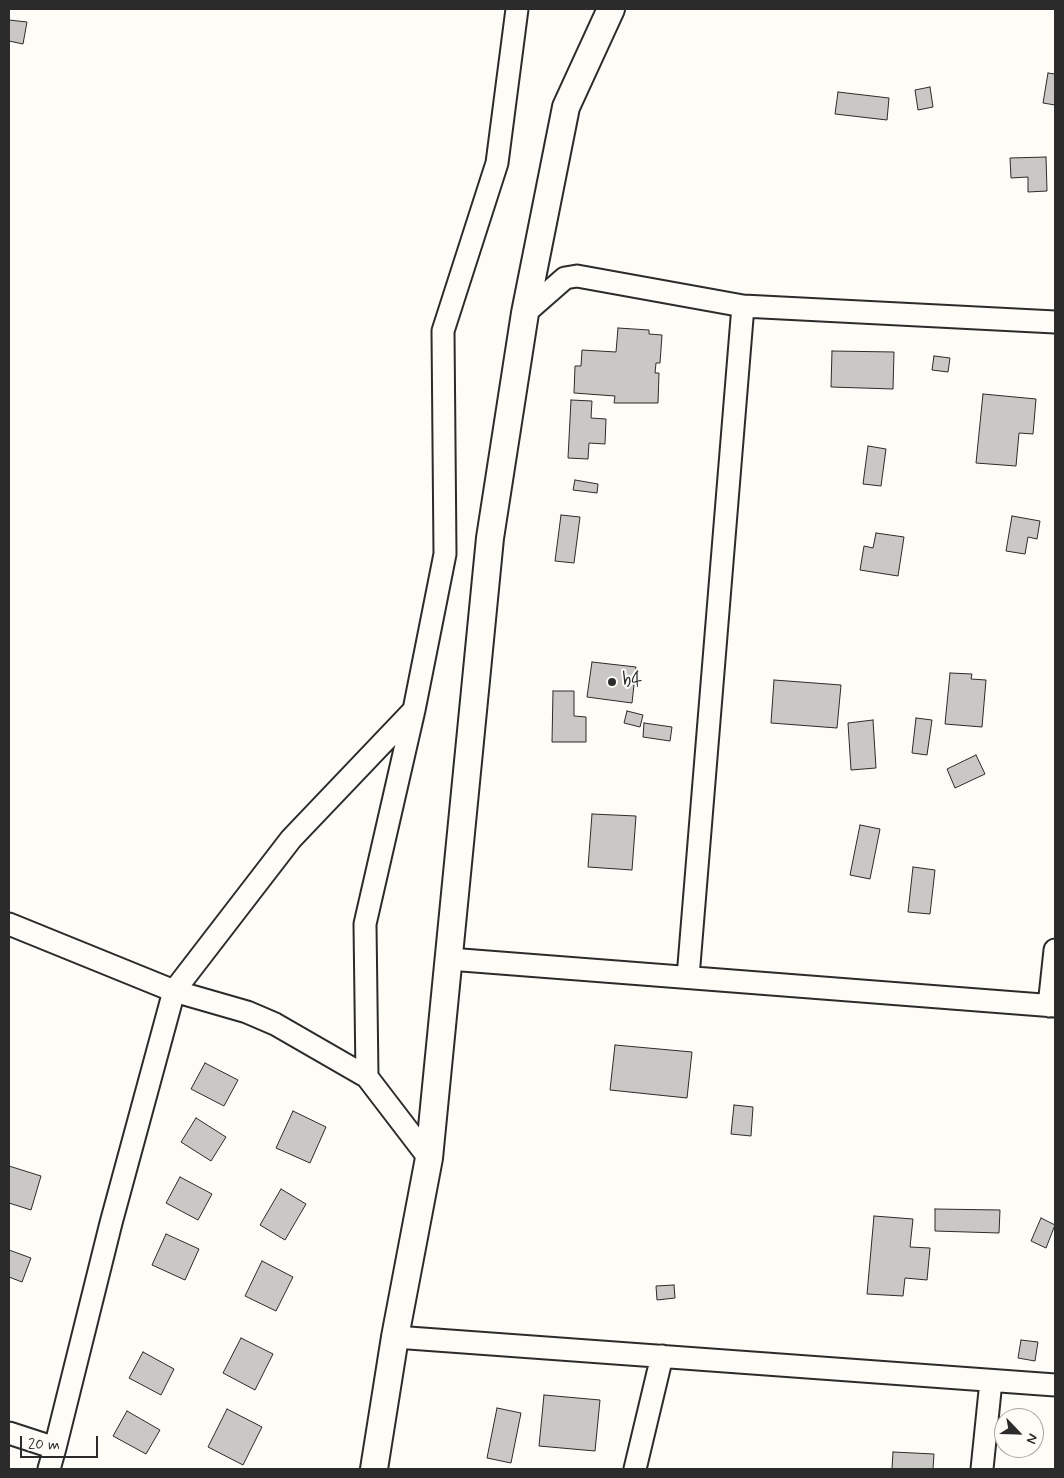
<!DOCTYPE html>
<html>
<head>
<meta charset="utf-8">
<style>
	body { margin:0 }
	#map { position:relative; width:1064px; height:1478px; overflow:hidden; background:#fdfcf7; font-family:Mynerve,sans-serif }
	canvas { display:block }
	.frame { position:absolute; inset:0; border:10px solid #2b2b2b; pointer-events:none }
	.north { position:absolute; left:994px; top:1408px; width:50px; height:50px; box-sizing:border-box; background:#fdfcf7; border:1px solid #a9a8a5; border-radius:50%; rotate:114deg; font-size:14px; font-weight:700; line-height:20px; text-align:center; color:#2b2b2b }
	.north::after { content:''; display:block; margin:auto; width:18px; height:22px; background:#2b2b2b; clip-path:polygon(50% 0,100% 100%,50% 72%,0 100%) }
	.scale { position:absolute; left:20px; top:1436px; width:78px; height:22px; box-sizing:border-box; border:2px solid #2b2b2b; border-top:0; padding-left:6px; font-size:15px; line-height:18px; white-space:nowrap; color:#2b2b2b; -webkit-text-stroke:4px #fdfcf7; paint-order:stroke }
</style>
</head>
<body>
<div id="map">
<canvas width="1064" height="1478"></canvas>
<div class="frame"></div>
<div class="north">N</div>
<div class="scale">20 m</div>
</div>
<script>
const ctx = document.querySelector('canvas').getContext('2d');
ctx.lineJoin = 'round';
function fill(path, color) { ctx.fillStyle = color; ctx.fill(path, 'evenodd'); }
const poly = rows => new Path2D(rows.map(r => 'M' + r).join(''));
function stroke(path, color, width, dash) { ctx.strokeStyle = color; ctx.lineWidth = width; ctx.lineCap = dash ? 'butt' : 'round'; ctx.setLineDash(dash || []); ctx.stroke(path); }
function drawText(font, color, halo, rows, align = 'center') {
  ctx.font = font + ' Mynerve,sans-serif'; ctx.lineWidth = 4; ctx.setLineDash([]); ctx.textBaseline = 'middle'; ctx.strokeStyle = halo; ctx.fillStyle = color; for (const [text, x, y, turn = 0] of rows) {
    ctx.save(); ctx.translate(x, y); ctx.rotate((+turn || 0) * Math.PI / 180); ctx.textAlign = isNaN(turn) ? turn : align; if (halo) ctx.strokeText(text, 0, 0); ctx.fillText(text, 0, 0); ctx.restore();
  }
}
const building = poly([
	[9,20,27,22,23,44,9,41,9,20],
	[1048,73,1055,74,1055,105,1043,103,1048,73],
	[930,87,933,107,918,110,915,90,930,87],
	[838,92,889,98,887,120,835,114,838,92],
	[1046,157,1047,191,1028,192,1028,177,1011,178,1010,158,1046,157],
	[618,328,649,330,649,334,662,335,660,363,656,363,655,373,659,373,658,403,614,403,615,396,574,393,575,366,581,366,582,350,616,352,618,328],
	[832,351,894,352,893,389,831,387,832,351],
	[934,356,950,358,948,372,932,370,934,356],
	[983,394,1036,399,1033,434,1019,433,1016,466,976,463,983,394],
	[571,400,592,401,591,418,606,419,605,444,589,443,588,459,568,458,571,400],
	[868,446,886,449,881,486,863,484,868,446],
	[575,480,598,484,597,493,573,490,575,480],
	[561,515,580,517,574,563,555,561,561,515],
	[1012,516,1040,521,1037,539,1028,537,1025,554,1006,551,1012,516],
	[876,533,904,537,898,576,860,570,864,546,873,548,876,533],
	[592,662,636,667,632,703,587,697,592,662],
	[950,673,972,674,971,679,986,680,982,727,945,724,950,673],
	[774,680,841,685,837,728,771,723,774,680],
	[553,691,574,691,574,716,586,717,586,742,552,742,553,691],
	[627,711,643,715,640,727,624,723,627,711],
	[916,718,932,720,927,755,912,753,916,718],
	[873,720,876,768,851,770,848,723,873,720],
	[644,723,672,727,670,741,643,737,644,723],
	[976,755,985,774,955,788,947,769,976,755],
	[592,814,636,816,632,870,588,867,592,814],
	[860,825,880,829,870,879,850,875,860,825],
	[913,867,935,870,930,914,908,912,913,867],
	[615,1045,692,1052,687,1098,610,1090,615,1045],
	[205,1063,238,1080,224,1106,191,1089,205,1063],
	[734,1105,753,1107,751,1136,731,1134,734,1105],
	[293,1111,326,1127,310,1163,276,1148,293,1111],
	[196,1118,226,1137,211,1161,181,1142,196,1118],
	[9,1166,41,1176,31,1210,9,1203,9,1166],
	[180,1177,212,1194,198,1220,166,1203,180,1177],
	[281,1189,306,1204,285,1240,260,1225,281,1189],
	[935,1209,1000,1210,999,1233,935,1231,935,1209],
	[874,1216,913,1219,910,1247,930,1248,927,1280,905,1278,903,1296,867,1294,874,1216],
	[1041,1218,1055,1225,1046,1248,1031,1241,1041,1218],
	[166,1234,199,1249,185,1280,152,1265,166,1234],
	[9,1250,31,1258,22,1282,9,1277,9,1250],
	[262,1261,293,1277,276,1311,245,1296,262,1261],
	[674,1285,675,1298,657,1300,656,1286,674,1285],
	[241,1338,273,1354,255,1390,223,1373,241,1338],
	[1021,1340,1038,1342,1035,1361,1018,1358,1021,1340],
	[143,1352,174,1369,161,1395,129,1378,143,1352],
	[544,1395,600,1400,595,1451,539,1446,544,1395],
	[497,1408,521,1413,511,1463,487,1458,497,1408],
	[227,1409,262,1427,243,1465,208,1447,227,1409],
	[127,1411,160,1430,146,1454,113,1436,127,1411],
	[893,1452,934,1454,933,1469,892,1469,893,1452]
]);
const minor = poly([
	[525,313,565,278,577,276,743,306,1055,322],
	[9,924,174,991,291,839,413,711],
	[449,959,1055,1006],
	[688,977,743,306],
	[1049,1006,1055,950],
	[367,1077,365,924,414,710,445,554,443,331,497,163,517,9],
	[395,1337,1055,1385],
	[9,1433,55,1448,49,1469],
	[55,1448,111,1223,174,991,247,1012,275,1024,367,1077,429,1158],
	[635,1469,662,1356],
	[982,1469,991,1381]
]);
const tertiary = poly([
	[374,1469,395,1337,429,1158,490,538,525,313,566,107,611,9]
]);
const markers = [
	[612,682,5,"#2b2b2b"]
];
const poiNames = [
	["b4",622,682]
];
fill(building, '#c9c8c4');
stroke(building, '#2b2b2b', 1);
stroke(minor, '#2b2b2b', 25);
stroke(tertiary, '#2b2b2b', 30);
stroke(minor, '#fdfcf7', 21);
stroke(tertiary, '#fdfcf7', 26);
for (const [x, y, r, color] of markers) { const dot = new Path2D(); dot.arc(x, y, r, 0, 2 * Math.PI); ctx.fillStyle = color; ctx.fill(dot); stroke(dot, '#fdfcf7', 2); }
drawText('19px', '#2b2b2b', '#fdfcf7', poiNames, 'left');
</script>
</body>
</html>
